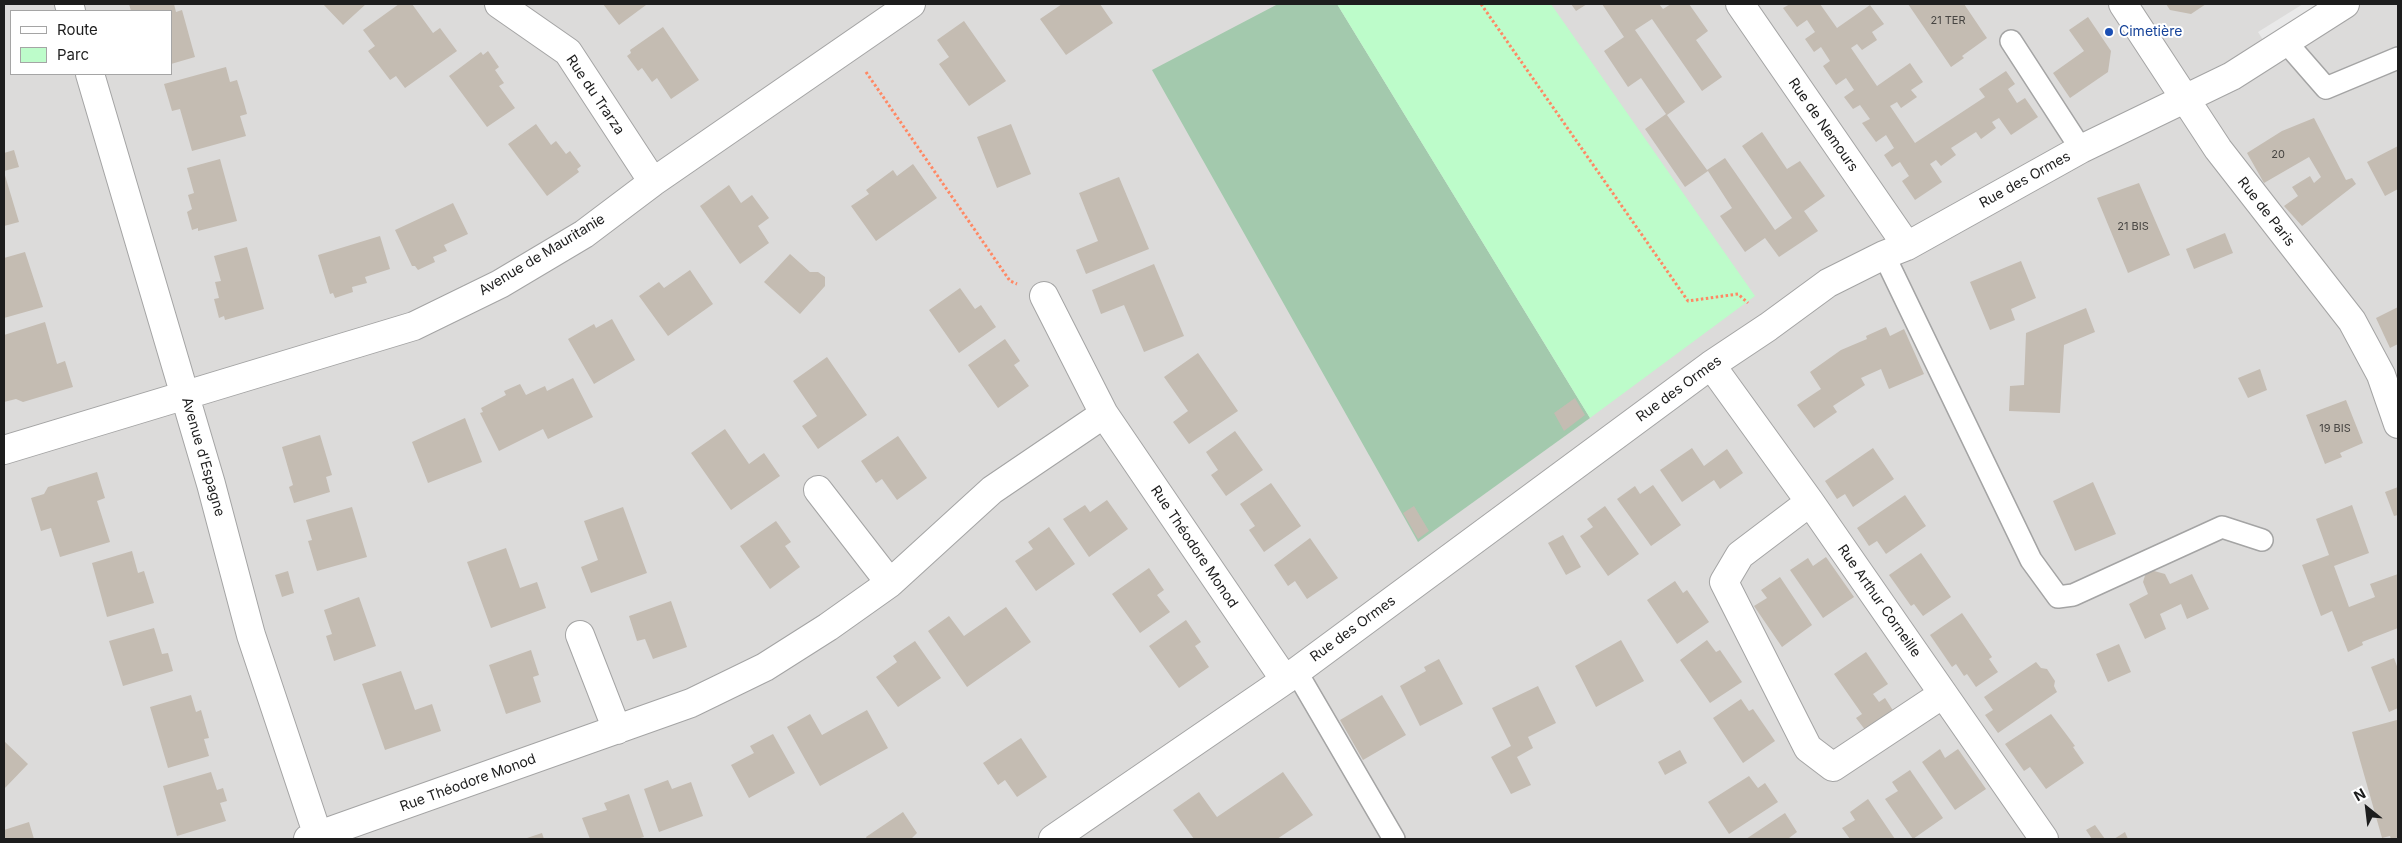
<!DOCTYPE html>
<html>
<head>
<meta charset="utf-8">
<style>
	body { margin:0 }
	#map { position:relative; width:2402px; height:843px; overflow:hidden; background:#efede3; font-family:Inter,sans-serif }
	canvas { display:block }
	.frame { position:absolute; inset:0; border:5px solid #1d1d1d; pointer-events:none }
	.legend { position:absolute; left:10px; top:10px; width:162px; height:65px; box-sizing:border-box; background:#fff; border:1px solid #a5a5a5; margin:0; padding:6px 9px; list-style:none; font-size:15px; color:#1d1d1d }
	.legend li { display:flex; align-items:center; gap:10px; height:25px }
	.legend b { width:25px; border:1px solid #a5a5a5 }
	.north { position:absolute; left:2342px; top:783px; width:50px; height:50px; -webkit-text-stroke:4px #fff; paint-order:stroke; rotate:331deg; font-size:14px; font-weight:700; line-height:20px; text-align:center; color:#1d1d1d }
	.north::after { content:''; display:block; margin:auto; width:18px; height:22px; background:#1d1d1d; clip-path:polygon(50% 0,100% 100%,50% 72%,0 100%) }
</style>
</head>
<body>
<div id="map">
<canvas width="2402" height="843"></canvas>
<div class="frame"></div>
<ul class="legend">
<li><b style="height:6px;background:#fff"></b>Route</li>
<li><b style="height:14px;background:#bdfcca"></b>Parc</li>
</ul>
<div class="north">N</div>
</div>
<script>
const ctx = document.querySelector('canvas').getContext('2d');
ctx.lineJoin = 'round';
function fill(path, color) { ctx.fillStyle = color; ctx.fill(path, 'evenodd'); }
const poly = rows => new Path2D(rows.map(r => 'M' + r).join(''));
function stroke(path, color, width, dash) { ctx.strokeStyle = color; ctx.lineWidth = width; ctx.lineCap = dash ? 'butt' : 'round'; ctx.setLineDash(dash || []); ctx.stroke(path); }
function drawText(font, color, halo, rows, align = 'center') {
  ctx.font = font + ' Inter,sans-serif'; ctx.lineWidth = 4; ctx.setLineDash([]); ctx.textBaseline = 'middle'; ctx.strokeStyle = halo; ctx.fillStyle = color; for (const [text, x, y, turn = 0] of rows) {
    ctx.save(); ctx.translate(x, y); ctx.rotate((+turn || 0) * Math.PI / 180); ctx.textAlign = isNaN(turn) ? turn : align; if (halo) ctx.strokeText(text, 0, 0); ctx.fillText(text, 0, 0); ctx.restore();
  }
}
const residential = poly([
	[4,4,2398,4,2398,839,4,839],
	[11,11,171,11,171,74,11,74]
]);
const cemetery = poly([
	[1278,4,1337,4,1590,418,1418,542,1152,70]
]);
const park = poly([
	[1337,4,1551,4,1755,296,1590,418]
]);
const parking = poly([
	[2303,4,2321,4,2263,40,2258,32]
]);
const building = poly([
	[129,4,174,4,176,12,182,10,195,57,171,64,171,11,131,11],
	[323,4,366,4,343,25],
	[399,4,412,4,433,33,440,28,457,51,405,88,396,76,390,80,368,51,375,46,363,30],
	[603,4,645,4,646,5,619,25],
	[1062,4,1100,4,1113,23,1066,55,1040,19],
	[1571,4,1587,4,1576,11],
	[1602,4,1659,4,1663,9,1671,4,1689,4,1708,31,1696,40,1722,77,1702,91,1652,19,1635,30,1685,102,1667,115,1707,170,1725,158,1775,230,1792,218,1742,146,1762,132,1787,169,1800,161,1825,196,1804,211,1818,231,1779,257,1765,238,1745,252,1720,216,1732,208,1708,171,1685,187,1645,129,1666,114,1641,78,1628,87,1604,51,1624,37],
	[1790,4,1820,4,1837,28,1870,5,1884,24,1872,32,1877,40,1862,50,1857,44,1851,48,1877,86,1910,63,1923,82,1911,90,1917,97,1901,108,1897,102,1890,106,1915,143,1985,97,1979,89,2006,71,2015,84,2008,89,2017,103,2025,98,2038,117,2011,135,1999,118,1992,122,1996,128,1981,139,1976,132,1951,148,1956,155,1941,166,1936,160,1930,164,1942,182,1915,200,1902,181,1909,176,1900,162,1892,167,1884,155,1894,148,1886,135,1876,142,1862,123,1870,119,1860,105,1853,109,1844,97,1854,90,1846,78,1836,85,1823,66,1830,61,1821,47,1814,52,1805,39,1815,32,1807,20,1797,27,1783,8],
	[1908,4,1964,4,1987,38,1962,56,1964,58,1951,67],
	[2166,4,2206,4,2191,14,2170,10],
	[2088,17,2111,51,2108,72,2070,98,2053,73,2084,51,2069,30],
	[964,21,1006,81,969,106,939,64,949,57,937,40],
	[663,27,699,80,671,99,657,78,652,82,642,68,638,71,627,56,631,53,630,50],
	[488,51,499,67,495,70,504,83,499,86,515,108,487,127,449,76,481,52,483,55],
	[226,67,230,82,237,80,244,103,247,114,240,116,246,136,192,151,180,109,172,111,164,84],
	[2314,118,2346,180,2352,178,2356,184,2302,226,2284,206,2298,196,2292,187,2310,176,2314,183,2321,177,2309,157,2264,183,2247,153,2282,131],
	[536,124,551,145,556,141,566,154,570,151,581,166,577,169,579,172,547,196,508,144],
	[1011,124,1031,174,997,188,977,137],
	[2398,146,2398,189,2385,196,2367,162],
	[14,150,19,167,4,171,4,153],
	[220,159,237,221,198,231,198,228,192,230,187,212,192,209,188,195,194,193,187,168],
	[913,164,937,198,876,241,851,206,869,194,866,190,893,170,897,176],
	[4,172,19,222,4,226],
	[1119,177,1149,249,1086,274,1076,250,1098,241,1079,193],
	[2139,183,2170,255,2128,273,2097,198],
	[729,185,741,203,752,195,769,218,758,226,769,243,740,264,700,206],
	[453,203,468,234,444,245,447,251,433,257,435,262,418,270,415,266,412,266,395,230],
	[2225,233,2233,253,2194,269,2186,249],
	[380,236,390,269,365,277,367,283,352,287,353,292,335,298,333,293,330,294,318,255],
	[247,247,264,309,225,320,224,316,219,318,214,299,219,298,215,282,221,281,214,256],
	[25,252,43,307,4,318,4,258],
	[790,254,810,272,818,272,825,277,825,286,800,314,764,282],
	[2021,261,2036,298,2011,309,2015,320,1990,330,1970,282],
	[1154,264,1184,336,1144,352,1124,305,1101,314,1092,290],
	[690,270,713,304,668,336,639,296,659,282,664,288],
	[960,288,975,309,981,305,996,327,959,353,929,310],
	[2398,307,2398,344,2390,348,2376,318],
	[2086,308,2095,332,2064,345,2060,413,2009,411,2010,386,2024,385,2026,333],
	[612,319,635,360,594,384,568,339,594,324,596,328],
	[45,322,57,364,65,361,73,387,23,402,16,399,4,402,4,335],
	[1886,327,1890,336,1904,329,1924,374,1889,389,1881,369,1861,378,1865,385,1833,406,1837,412,1814,428,1797,405,1821,389,1810,372,1841,350,1867,339,1866,336],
	[1005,339,1020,361,1014,365,1029,386,998,408,968,365],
	[1198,353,1238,411,1189,444,1173,422,1188,411,1164,377],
	[827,357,867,415,818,449,802,426,817,416,793,381],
	[2260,369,2267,390,2248,398,2238,378],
	[573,378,593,417,548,439,543,429,499,451,480,413,483,412,481,408,506,395,504,391,520,384,526,395,545,386,547,391],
	[1575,398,1585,415,1564,431,1554,413],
	[2346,400,2363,443,2340,453,2342,457,2325,464,2306,415],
	[465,418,482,462,428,483,412,442],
	[725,429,749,464,764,453,780,476,731,510,691,453],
	[1235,431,1263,470,1226,496,1211,475,1218,470,1206,452],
	[320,435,332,475,326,477,330,492,294,503,289,487,293,485,282,447],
	[898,436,927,478,897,500,882,479,876,483,861,461],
	[1692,448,1704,466,1727,449,1743,473,1720,489,1714,480,1682,502,1660,470],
	[1873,448,1894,479,1853,507,1845,494,1837,499,1825,481],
	[97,472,105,498,97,501,110,542,60,557,51,528,41,531,31,498,44,494,48,487],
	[2093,482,2116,534,2075,551,2053,501],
	[1271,483,1301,526,1264,552,1249,530,1255,526,1240,504],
	[1653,485,1681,525,1651,546,1617,499,1635,486,1640,494],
	[2398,487,2398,515,2394,516,2385,492],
	[1905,495,1926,526,1886,554,1877,541,1869,546,1857,528],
	[1107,500,1128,529,1089,557,1063,519,1085,505,1090,512],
	[2352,505,2369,553,2334,566,2349,607,2375,597,2370,584,2398,574,2398,628,2362,642,2363,645,2348,652,2332,611,2321,616,2302,565,2329,555,2316,519],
	[1414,506,1429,531,1418,539,1403,513],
	[1605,506,1639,554,1608,576,1580,536,1593,527,1587,519],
	[352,507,367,557,317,571,308,541,312,540,306,520],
	[623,507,647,573,591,593,581,567,598,560,584,521],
	[776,521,791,542,785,546,800,567,770,589,740,546],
	[1049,527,1075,564,1036,591,1015,561,1033,549,1028,542],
	[1563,535,1581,567,1566,575,1548,543],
	[1310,538,1338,578,1307,599,1295,581,1288,586,1274,565],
	[506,548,520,588,537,582,546,608,491,628,467,562],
	[132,551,138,573,144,571,154,603,107,617,92,563],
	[1921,553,1951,597,1923,616,1914,604,1911,606,1889,575],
	[1826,557,1854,597,1823,618,1790,570,1808,558,1813,566],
	[1149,568,1164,590,1157,595,1170,612,1140,633,1112,594],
	[2147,569,2165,574,2170,584,2192,574,2209,609,2187,619,2181,604,2160,614,2166,629,2145,639,2129,604,2148,594,2143,582],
	[288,571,294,593,282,597,275,575],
	[1780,577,1812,625,1782,647,1754,606,1767,598,1761,590],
	[1675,581,1683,593,1687,590,1709,622,1677,644,1647,600],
	[359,597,376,646,334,661,326,636,332,634,324,610],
	[671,601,687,647,653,659,645,639,637,641,629,616],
	[1006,607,1031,642,967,687,928,631,949,616,964,636],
	[1962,613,1992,657,1989,659,1998,672,1976,687,1967,674,1964,676,1956,664,1952,667,1930,635],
	[1186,620,1201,642,1195,646,1209,667,1179,688,1149,646],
	[154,628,162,654,168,653,173,671,123,686,109,641],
	[1621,640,1644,681,1596,707,1575,666],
	[1707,640,1716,652,1720,650,1742,682,1710,703,1680,660],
	[915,641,941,678,898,707,876,677,897,662,893,656],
	[2119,644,2131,672,2108,682,2096,654],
	[531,650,539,675,533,677,541,702,506,714,489,665],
	[1866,652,1888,684,1873,694,1879,702,1885,698,1894,712,1866,731,1856,718,1862,714,1834,674],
	[2394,658,2398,669,2398,708,2389,712,2371,667],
	[1439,659,1463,704,1420,726,1400,686,1426,671,1424,667],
	[2036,662,2041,668,2047,669,2055,681,2054,686,2057,692,1998,733,1985,715,1993,710,1984,697],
	[401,671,415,710,432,704,441,731,385,750,362,684],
	[1538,686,1556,723,1528,737,1533,748,1517,757,1531,785,1511,794,1491,757,1511,746,1492,708],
	[191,695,196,712,201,710,209,738,204,739,209,756,168,768,150,707],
	[1382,695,1406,735,1363,760,1340,720],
	[1741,699,1749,711,1753,709,1775,741,1743,763,1713,718],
	[867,710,888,748,820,786,787,727,810,714,822,735],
	[2051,714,2075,746,2073,747,2084,763,2046,789,2030,767,2024,771,2005,744],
	[2397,720,2398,839,2391,839,2390,836,2382,838,2352,732],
	[773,734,795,773,749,798,731,765,754,753,750,746],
	[1021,738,1047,777,1017,797,1005,780,998,785,983,763],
	[4,741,28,764,4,789],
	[1940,749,1945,758,1958,749,1986,789,1955,810,1922,762],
	[1680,750,1687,763,1665,775,1658,762],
	[1910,770,1943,818,1913,839,1885,799,1898,791,1892,782],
	[211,772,217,790,223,788,227,801,220,803,226,821,177,836,163,786],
	[1283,772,1313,815,1277,839,1194,839,1173,810,1199,792,1217,817],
	[1749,776,1758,788,1765,783,1778,802,1729,834,1708,802],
	[668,780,672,789,691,782,703,816,659,832,644,789],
	[629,794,644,837,637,839,590,839,582,818,607,810,604,803],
	[1868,799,1895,839,1850,839,1842,828,1855,820,1850,812],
	[903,812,917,833,912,838,913,839,867,839,866,837],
	[1785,813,1797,832,1789,838,1790,839,1746,839],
	[29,822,34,839,4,839,4,830],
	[2095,825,2105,839,2092,839,2086,830],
	[2125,832,2128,839,2114,839],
	[542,833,544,839,524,839]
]);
const path = poly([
	[1481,4,1688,301,1738,294,1748,303],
	[866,72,1010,281,1017,284]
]);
const service = poly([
	[2011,41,2081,149],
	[2285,41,2326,88,2398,58],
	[1884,255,2031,560,2058,597,2073,595,2222,527,2262,540],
	[1296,671,1394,839]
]);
const minor = poly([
	[69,4,71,11],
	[499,4,568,52,653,182],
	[1740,4,1907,246],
	[2123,4,2218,149,2352,321,2381,375,2398,424],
	[90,74,211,484,251,635,319,839],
	[1044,296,1104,414,1285,680],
	[1711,365,1810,502,2044,839],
	[4,450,414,326,500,284,584,234,653,182,911,4],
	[818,490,890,583],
	[1810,502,1740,555,1724,582,1808,748,1833,767,1943,694],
	[580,635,617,730],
	[308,839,691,703,765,667,828,627,890,583,992,490,1104,414],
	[1053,839,1285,680,1711,365,1768,327,1828,283,1884,255,1907,246,2081,149,2232,76,2345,4]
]);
const markers = [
	[2109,32,5,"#1a4fb4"]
];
const numberNames = [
	["21 TER",1948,21],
	["20",2278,155],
	["21 BIS",2133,227],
	["19 BIS",2335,429]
];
const transitNames = [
	["Cimetière",2119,32]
];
const streetNames = [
	["Rue du Trarza",595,95,56],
	["Rue de Nemours",1823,125,55],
	["Rue des Ormes",2025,180,-29],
	["Rue de Paris",2266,212,52],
	["Avenue de Mauritanie",542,255,-31],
	["Rue des Ormes",1679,389,-36],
	["Avenue d'Espagne",203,457,74],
	["Rue Théodore Monod",1194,547,56],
	["Rue Arthur Corneille",1879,601,55],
	["Rue des Ormes",1353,629,-36],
	["Rue Théodore Monod",468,783,-20]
];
fill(residential, '#dcdbda');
fill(cemetery, '#a3c9ad');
fill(park, '#bdfcca');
fill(parking, '#e9e9e9');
fill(building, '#c4bcb2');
stroke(service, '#a4a4a4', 24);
stroke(minor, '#a4a4a4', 30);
stroke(path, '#ff8864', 3, [2.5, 2.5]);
stroke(service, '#fff', 21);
stroke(minor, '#fff', 28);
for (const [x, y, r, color] of markers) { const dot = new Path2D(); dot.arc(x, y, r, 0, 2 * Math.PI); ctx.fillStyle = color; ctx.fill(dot); stroke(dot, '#fff', 2); }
drawText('11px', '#474542', null, numberNames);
drawText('14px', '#164399', '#fff', transitNames, 'left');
drawText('14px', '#1d1d1d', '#fff', streetNames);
</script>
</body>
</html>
